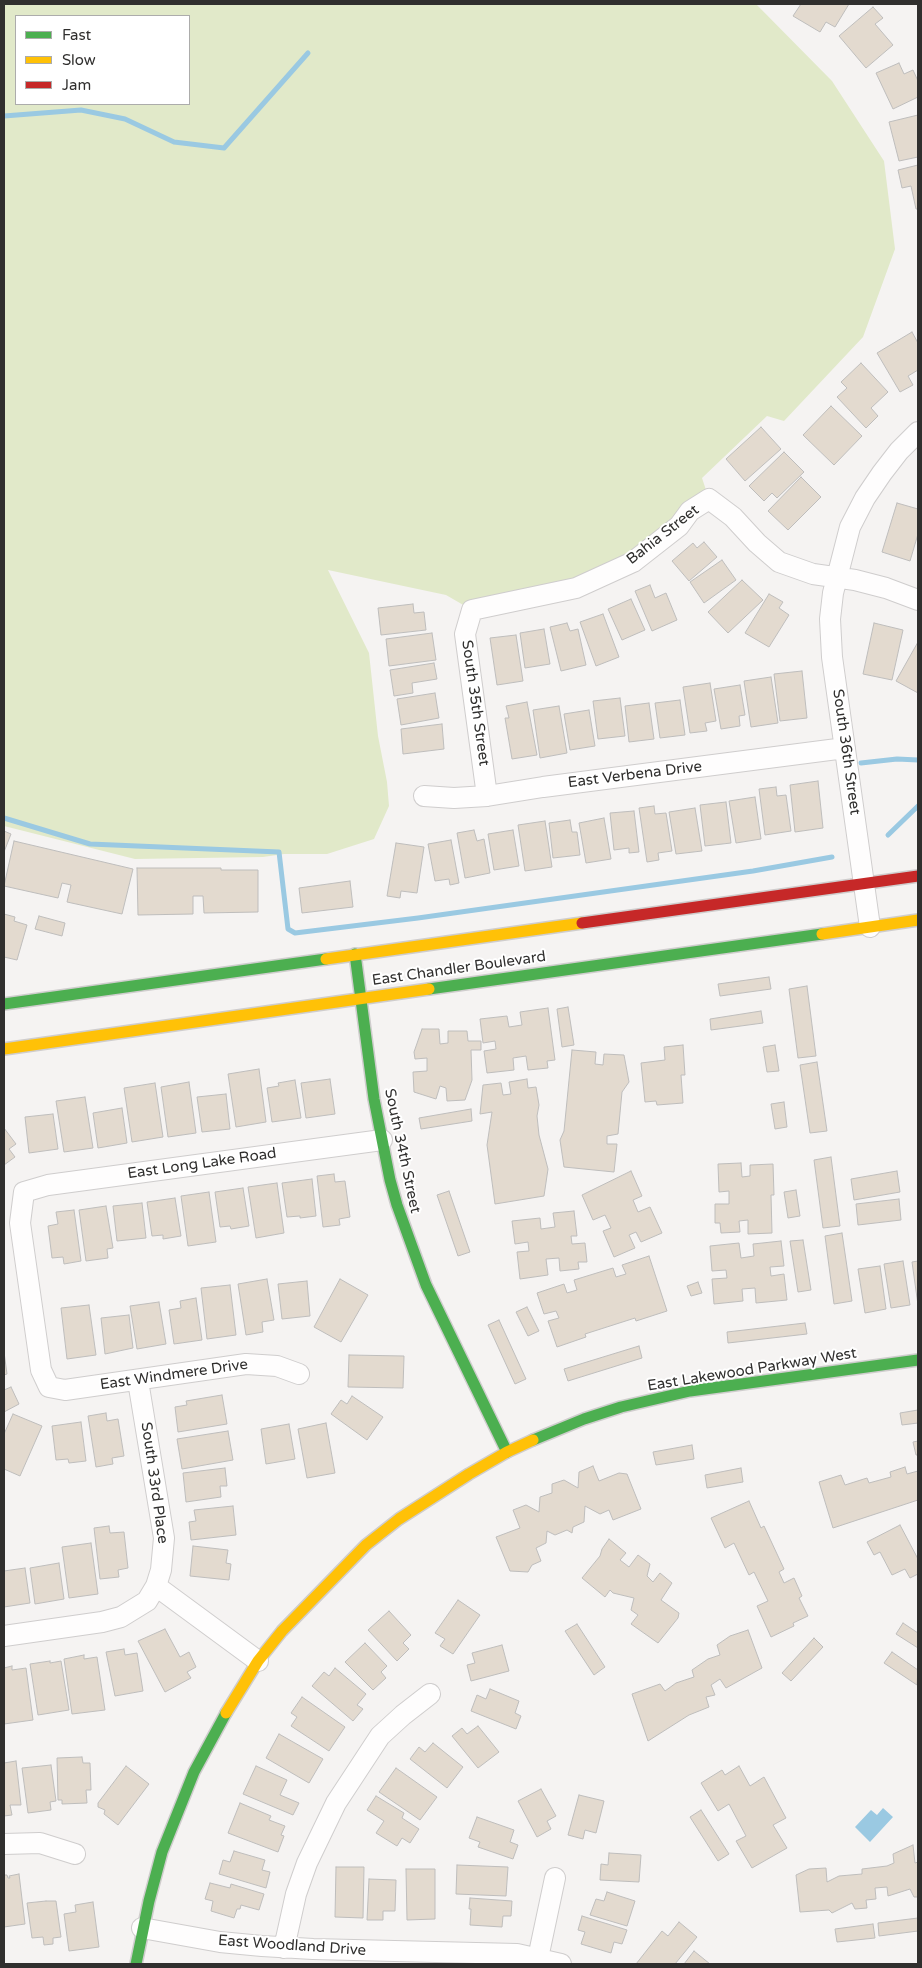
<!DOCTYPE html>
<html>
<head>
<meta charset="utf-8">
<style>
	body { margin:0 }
	#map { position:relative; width:922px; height:1968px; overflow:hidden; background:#f5f3f2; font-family:"Varela Round",sans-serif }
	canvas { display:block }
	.frame { position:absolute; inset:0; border:5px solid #302f2e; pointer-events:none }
	.legend { position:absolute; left:15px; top:15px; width:175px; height:90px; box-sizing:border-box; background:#fff; border:1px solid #acacab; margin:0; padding:6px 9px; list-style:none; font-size:15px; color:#302f2e }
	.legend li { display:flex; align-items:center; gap:10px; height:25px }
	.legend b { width:25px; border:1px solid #acacab }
</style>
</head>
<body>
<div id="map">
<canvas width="922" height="1968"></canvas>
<div class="frame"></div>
<ul class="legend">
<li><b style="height:6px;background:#4caf50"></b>Fast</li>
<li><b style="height:6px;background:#ffc107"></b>Slow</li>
<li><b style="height:6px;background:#c62828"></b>Jam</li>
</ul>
</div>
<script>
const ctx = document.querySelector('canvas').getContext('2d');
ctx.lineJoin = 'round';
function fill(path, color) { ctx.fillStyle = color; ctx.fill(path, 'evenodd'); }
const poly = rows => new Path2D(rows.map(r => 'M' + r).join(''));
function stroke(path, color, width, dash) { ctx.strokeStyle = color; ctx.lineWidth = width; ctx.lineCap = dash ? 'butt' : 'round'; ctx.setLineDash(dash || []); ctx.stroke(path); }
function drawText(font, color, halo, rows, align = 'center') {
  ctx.font = font + ' "Varela Round",sans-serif'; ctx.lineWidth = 4; ctx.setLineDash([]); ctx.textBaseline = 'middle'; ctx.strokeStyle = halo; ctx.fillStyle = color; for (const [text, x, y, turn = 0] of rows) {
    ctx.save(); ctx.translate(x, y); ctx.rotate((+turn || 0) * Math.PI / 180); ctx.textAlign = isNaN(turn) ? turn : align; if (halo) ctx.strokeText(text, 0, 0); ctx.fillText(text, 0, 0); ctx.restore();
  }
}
const green = poly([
	[4,4,756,4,832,81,884,161,895,249,863,337,784,421,767,416,702,478,709,499,633,562,472,610,446,595,328,570,369,653,378,736,387,782,389,806,374,839,327,854,284,854,263,857,135,859,4,826],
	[16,16,189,16,189,104,16,104]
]);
const water = poly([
	[883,1808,893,1817,870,1842,855,1827,871,1810,877,1815]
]);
const stream = poly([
	[4,116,81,110,125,119,174,142,224,148,308,53],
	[861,763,897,759,918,760],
	[4,818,90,844,279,852,288,929,295,933,418,918,753,871,832,857],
	[888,835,918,806]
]);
const building = poly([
	[801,4,849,4,835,27,826,22,820,32,793,16,801,4],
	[873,7,883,18,875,24,893,45,866,68,839,36,873,7],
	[899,63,904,74,913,70,918,81,918,97,893,109,876,73,899,63],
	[918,115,918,157,899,161,889,122,918,115],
	[918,165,918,209,916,209,911,186,902,188,898,170,918,165],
	[912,332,918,343,918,370,908,376,913,385,900,392,877,353,912,332],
	[861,363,888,392,871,408,878,416,866,428,837,397,847,388,841,382,861,363],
	[831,406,862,436,834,465,803,435,831,406],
	[761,427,781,449,745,481,726,459,761,427],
	[784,452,804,472,777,498,772,493,764,501,749,486,784,452],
	[801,477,821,497,788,530,768,511,801,477],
	[897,503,918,509,918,534,910,561,882,552,897,503],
	[704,542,717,557,689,581,672,561,693,543,697,548,704,542],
	[722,560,736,580,704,603,690,582,722,560],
	[742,580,763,600,728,633,708,612,742,580],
	[650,585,655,598,666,593,677,620,652,631,635,591,650,585],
	[769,594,783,602,779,608,789,615,769,647,745,633,769,594],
	[631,599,645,630,622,640,608,609,631,599],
	[413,604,414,613,424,612,426,630,381,635,378,608,413,604],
	[603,614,619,657,596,666,580,622,603,614],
	[567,623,570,631,578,629,586,665,561,671,550,627,567,623],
	[874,623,903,630,892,680,863,674,874,623],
	[544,629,550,664,525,668,520,633,544,629],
	[432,633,436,660,389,666,386,639,432,633],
	[516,635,523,681,497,685,490,638,516,635],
	[918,642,918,693,896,681,918,642],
	[434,663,437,679,412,683,413,693,394,696,390,670,434,663],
	[802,671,807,718,780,721,774,674,802,671],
	[771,677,778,723,751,727,744,681,771,677],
	[710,683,716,721,705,723,707,731,690,733,683,687,710,683],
	[740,685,745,715,739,716,740,726,721,729,714,689,740,685],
	[435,693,439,718,401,725,397,699,435,693],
	[620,698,625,736,598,739,593,701,620,698],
	[680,700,685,735,660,738,655,703,680,700],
	[527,702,537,755,512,759,505,718,509,718,506,706,527,702],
	[649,703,654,739,629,742,625,706,649,703],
	[559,706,567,753,540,758,533,710,559,706],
	[589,710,595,746,570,750,564,714,589,710],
	[442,724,444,749,403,754,401,729,442,724],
	[818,781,823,828,795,832,790,785,818,781],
	[776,787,777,796,786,795,791,831,765,835,759,789,776,787],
	[755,797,761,839,736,843,729,801,755,797],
	[726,802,731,843,705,846,700,805,726,802],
	[654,806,655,814,666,813,672,851,658,853,659,860,647,862,639,808,654,806],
	[695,808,702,851,676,854,669,812,695,808],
	[634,811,639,852,629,853,629,848,614,850,610,813,634,811],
	[604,818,611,859,586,863,579,823,604,818],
	[570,820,572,832,577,832,580,855,553,858,549,823,570,820],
	[545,821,552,867,525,871,518,825,545,821],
	[474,830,477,841,484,839,490,873,465,878,457,833,474,830],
	[513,830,519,866,494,870,488,834,513,830],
	[4,831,11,834,4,852,4,831],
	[451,840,459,883,450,885,449,879,435,881,428,844,451,840],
	[14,841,133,869,122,914,67,902,71,885,62,883,58,898,4,886,14,841],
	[396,843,424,847,417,893,401,891,400,898,387,896,396,843],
	[137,868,221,868,221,870,258,870,258,912,204,913,203,896,193,896,193,914,138,915,137,868],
	[350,881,353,907,302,913,299,888,350,881],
	[4,914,15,917,14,921,27,925,17,960,4,957,4,914],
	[39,916,65,923,62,936,35,929,39,916],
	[769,977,771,989,720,996,718,984,769,977],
	[807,986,816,1056,798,1058,789,989,807,986],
	[568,1007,574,1045,562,1047,557,1009,568,1007],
	[548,1008,555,1060,547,1061,548,1068,528,1070,526,1056,513,1058,514,1070,487,1073,484,1051,496,1049,495,1041,483,1043,480,1019,507,1016,509,1027,522,1025,520,1012,548,1008],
	[761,1011,763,1023,711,1030,710,1019,761,1011],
	[422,1029,439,1029,440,1044,448,1043,448,1031,467,1031,468,1041,481,1041,481,1050,471,1050,472,1080,465,1100,447,1101,446,1088,440,1086,436,1099,414,1092,413,1072,427,1071,427,1058,415,1059,414,1052,422,1029],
	[683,1045,685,1075,681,1075,683,1103,657,1105,656,1101,645,1102,641,1063,665,1060,664,1047,683,1045],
	[775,1045,779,1071,767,1072,763,1047,775,1045],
	[572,1050,596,1052,595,1064,603,1065,604,1054,624,1055,629,1082,622,1092,618,1134,607,1136,607,1144,617,1144,614,1172,564,1167,560,1140,564,1131,572,1050],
	[817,1062,827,1131,810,1133,800,1065,817,1062],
	[259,1069,266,1122,236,1127,228,1074,259,1069],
	[330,1079,335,1114,306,1118,301,1083,330,1079],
	[527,1079,528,1088,536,1087,539,1105,537,1116,539,1135,548,1169,544,1196,495,1204,487,1145,492,1112,480,1114,483,1085,501,1083,503,1095,511,1094,509,1082,527,1079],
	[295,1080,301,1118,272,1122,267,1088,279,1086,278,1083,295,1080],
	[189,1082,196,1133,168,1137,161,1087,189,1082],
	[155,1083,163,1137,132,1142,124,1088,155,1083],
	[226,1094,230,1129,202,1132,197,1097,226,1094],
	[85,1097,93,1148,64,1152,56,1101,85,1097],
	[784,1102,787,1127,775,1129,771,1104,784,1102],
	[122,1108,127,1143,98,1148,93,1113,122,1108],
	[471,1109,472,1121,421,1129,419,1118,471,1109],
	[53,1114,58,1149,29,1153,25,1117,53,1114],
	[4,1128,16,1144,9,1149,15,1157,4,1165,4,1128],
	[831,1157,840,1226,823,1228,814,1160,831,1157],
	[741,1163,742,1177,750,1176,750,1165,773,1164,774,1195,771,1195,772,1233,748,1234,748,1220,739,1221,740,1232,721,1233,720,1223,715,1223,715,1204,729,1204,729,1191,719,1192,718,1164,741,1163],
	[631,1171,642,1196,633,1200,638,1212,650,1207,662,1233,641,1242,636,1232,629,1235,635,1248,614,1257,603,1231,611,1228,605,1215,593,1220,582,1195,631,1171],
	[897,1171,900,1192,854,1200,851,1179,897,1171],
	[334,1174,335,1182,345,1181,350,1217,339,1219,340,1225,323,1227,317,1176,334,1174],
	[312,1179,316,1216,300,1218,300,1216,287,1217,282,1183,312,1179],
	[277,1183,284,1233,256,1238,248,1187,277,1183],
	[243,1188,249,1226,231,1229,230,1226,220,1227,215,1192,243,1188],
	[796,1190,800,1216,788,1218,784,1192,796,1190],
	[449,1191,470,1252,458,1256,437,1195,449,1191],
	[209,1192,216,1242,188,1246,181,1196,209,1192],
	[175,1198,181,1236,163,1239,163,1235,152,1236,147,1202,175,1198],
	[899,1199,901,1220,858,1225,856,1204,899,1199],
	[142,1203,146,1238,117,1241,113,1206,142,1203],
	[106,1206,113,1248,107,1249,108,1258,86,1261,79,1210,106,1206],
	[74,1210,81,1261,64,1264,63,1257,52,1258,48,1226,58,1224,56,1212,74,1210],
	[574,1211,577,1236,571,1236,572,1244,585,1243,587,1262,578,1262,579,1269,560,1271,559,1258,546,1259,548,1275,520,1279,517,1252,529,1251,528,1242,515,1244,512,1221,540,1218,541,1229,555,1227,553,1213,574,1211],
	[842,1233,852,1301,834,1304,825,1236,842,1233],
	[803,1240,811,1290,798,1292,790,1241,803,1240],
	[781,1241,784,1266,770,1267,771,1276,784,1274,787,1300,756,1303,755,1288,742,1289,743,1301,714,1304,712,1279,727,1278,726,1270,712,1271,710,1246,739,1243,741,1258,754,1256,753,1244,781,1241],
	[649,1256,667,1311,636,1321,635,1318,585,1334,586,1337,557,1347,548,1321,559,1318,556,1311,544,1314,537,1293,564,1284,567,1293,577,1290,574,1280,613,1268,616,1277,626,1274,622,1265,649,1256],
	[903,1261,910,1305,891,1308,884,1264,903,1261],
	[918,1261,918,1305,912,1262,918,1261],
	[880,1266,886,1309,865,1313,858,1269,880,1266],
	[267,1279,274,1320,262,1322,263,1332,246,1335,238,1284,267,1279],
	[340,1279,368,1295,341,1342,314,1327,340,1279],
	[307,1281,310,1316,282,1319,278,1284,307,1281],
	[698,1282,702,1293,691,1296,687,1286,698,1282],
	[230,1285,236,1335,207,1339,201,1288,230,1285],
	[196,1298,202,1340,174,1344,169,1310,181,1308,180,1301,196,1298],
	[159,1302,166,1344,137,1349,130,1306,159,1302],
	[89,1305,96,1355,67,1359,61,1308,89,1305],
	[527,1307,539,1331,528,1336,516,1312,527,1307],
	[129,1315,133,1348,105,1354,101,1318,129,1315],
	[499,1320,526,1379,515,1384,488,1325,499,1320],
	[805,1323,807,1334,728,1343,727,1332,805,1323],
	[639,1346,642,1358,568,1381,564,1369,639,1346],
	[4,1352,7,1374,4,1375,4,1352],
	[349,1355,404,1356,403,1388,348,1387,349,1355],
	[11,1387,19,1404,4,1412,4,1390,11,1387],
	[222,1395,227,1424,178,1432,175,1407,187,1405,186,1401,222,1395],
	[352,1396,383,1417,367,1440,331,1414,341,1400,347,1404,352,1396],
	[918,1410,918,1423,902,1425,900,1413,918,1410],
	[106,1413,107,1421,118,1419,124,1456,112,1458,113,1464,96,1467,88,1416,106,1413],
	[13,1414,42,1426,20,1476,4,1469,4,1434,13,1414],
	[81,1422,86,1461,69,1463,68,1459,56,1460,52,1426,81,1422],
	[326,1423,335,1473,307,1478,298,1429,326,1423],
	[289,1424,295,1459,266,1464,261,1429,289,1424],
	[228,1431,233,1460,182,1469,177,1439,228,1431],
	[918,1441,918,1455,916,1455,913,1442,918,1441],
	[692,1445,694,1459,656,1465,653,1452,692,1445],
	[593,1466,599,1481,619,1473,627,1474,641,1509,613,1520,609,1510,600,1514,585,1506,584,1522,573,1527,572,1533,567,1530,555,1535,547,1531,546,1543,536,1548,541,1561,532,1565,528,1572,510,1571,496,1537,520,1528,513,1510,526,1505,539,1512,540,1497,552,1493,552,1484,564,1480,578,1488,579,1472,593,1466],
	[905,1467,907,1474,918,1471,918,1500,833,1528,819,1482,841,1475,845,1485,867,1478,869,1483,891,1477,890,1472,905,1467],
	[225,1468,227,1486,220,1486,221,1497,186,1502,183,1473,225,1468],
	[741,1468,743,1482,707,1488,705,1475,741,1468],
	[749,1501,761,1528,764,1526,784,1569,779,1572,784,1583,794,1578,802,1596,799,1598,808,1616,793,1623,794,1626,771,1637,757,1606,768,1601,754,1572,749,1575,734,1543,725,1548,711,1518,749,1501],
	[233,1506,236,1535,191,1540,189,1522,196,1521,194,1510,233,1506],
	[900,1525,918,1559,918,1574,910,1578,905,1569,892,1575,880,1552,874,1555,867,1542,900,1525],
	[109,1526,110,1533,124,1532,128,1568,118,1570,119,1577,100,1579,94,1528,109,1526],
	[609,1539,626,1553,620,1560,629,1567,638,1555,650,1564,647,1576,653,1582,660,1573,672,1583,661,1600,679,1613,678,1618,658,1643,631,1624,638,1615,631,1610,634,1598,613,1593,610,1590,605,1597,582,1578,600,1556,602,1549,609,1539],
	[91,1543,98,1594,69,1598,62,1547,91,1543],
	[193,1546,228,1550,226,1563,231,1564,229,1580,190,1576,193,1546],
	[59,1563,64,1599,35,1604,30,1568,59,1563],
	[25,1568,30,1603,4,1607,4,1571,25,1568],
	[458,1600,480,1615,453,1654,440,1646,445,1639,435,1633,458,1600],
	[389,1611,411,1635,403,1643,409,1649,397,1661,368,1630,389,1611],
	[903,1623,918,1633,918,1648,896,1634,903,1623],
	[577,1624,605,1667,594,1675,565,1631,577,1624],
	[165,1629,180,1657,189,1652,196,1667,187,1672,191,1678,165,1692,138,1641,165,1629],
	[748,1630,762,1668,726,1688,720,1679,711,1685,715,1695,706,1697,709,1707,689,1715,648,1741,632,1694,660,1684,665,1691,676,1683,694,1677,692,1670,708,1659,720,1655,717,1645,730,1636,748,1630],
	[814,1638,823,1647,791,1681,782,1673,814,1638],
	[365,1643,387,1666,381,1672,386,1678,373,1690,345,1662,365,1643],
	[502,1645,509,1671,471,1681,467,1665,475,1663,472,1653,502,1645],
	[124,1649,125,1655,137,1653,143,1691,115,1696,106,1652,124,1649],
	[892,1652,918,1670,917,1685,884,1663,892,1652],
	[84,1655,84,1659,97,1657,105,1710,72,1714,64,1659,84,1655],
	[50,1661,50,1663,61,1661,69,1710,38,1715,30,1664,50,1661],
	[12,1666,12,1670,26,1668,33,1720,4,1724,4,1668,12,1666],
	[335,1668,366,1694,357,1705,363,1709,353,1721,312,1686,324,1672,329,1676,335,1668],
	[490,1689,519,1701,515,1713,521,1716,516,1729,471,1711,477,1695,486,1699,490,1689],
	[302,1697,345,1727,329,1751,291,1726,297,1717,291,1713,302,1697],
	[478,1726,499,1752,478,1768,452,1736,462,1728,467,1734,478,1726],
	[279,1734,323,1759,309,1783,266,1758,279,1734],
	[433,1743,463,1767,447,1788,410,1759,419,1747,425,1752,433,1743],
	[82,1757,83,1763,90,1763,91,1790,86,1790,87,1803,62,1804,62,1800,58,1800,57,1758,82,1757],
	[16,1761,21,1805,10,1805,12,1815,4,1816,4,1763,16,1761],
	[51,1765,56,1801,50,1802,51,1810,28,1813,22,1768,51,1765],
	[126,1766,149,1784,118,1825,104,1814,105,1810,98,1807,98,1803,126,1766],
	[256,1766,287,1780,280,1795,299,1803,293,1815,243,1794,256,1766],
	[739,1766,750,1786,764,1777,786,1818,773,1825,787,1848,752,1868,736,1841,746,1836,729,1804,718,1811,701,1783,722,1770,725,1775,739,1766],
	[396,1768,437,1797,420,1820,379,1792,396,1768],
	[541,1789,556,1816,547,1821,551,1829,537,1837,518,1801,541,1789],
	[579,1795,604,1801,596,1833,585,1830,583,1839,568,1835,579,1795],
	[376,1796,404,1813,402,1818,419,1829,410,1843,402,1838,397,1846,376,1833,384,1821,367,1810,376,1796],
	[240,1803,271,1816,269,1820,285,1826,281,1835,284,1836,278,1852,228,1833,240,1803],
	[701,1810,729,1854,718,1861,690,1817,701,1810],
	[477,1817,514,1830,510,1842,518,1845,513,1859,478,1847,480,1842,469,1838,477,1817],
	[913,1845,915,1863,918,1862,918,1897,914,1897,910,1889,888,1896,887,1887,875,1888,876,1899,866,1900,867,1908,855,1909,852,1903,832,1913,829,1910,800,1912,796,1875,809,1869,826,1868,827,1882,839,1876,862,1874,862,1869,887,1866,894,1863,893,1854,913,1845],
	[234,1851,265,1860,262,1870,270,1872,266,1888,219,1874,223,1860,230,1862,234,1851],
	[609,1853,641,1855,639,1882,600,1880,601,1864,608,1865,609,1853],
	[457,1865,508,1867,506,1896,456,1894,457,1865],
	[336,1867,364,1867,363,1918,335,1917,336,1867],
	[406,1869,435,1869,435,1919,407,1920,406,1869],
	[19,1874,25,1924,4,1927,4,1875,7,1875,8,1878,10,1878,9,1876,19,1874],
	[369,1879,396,1880,395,1911,383,1911,383,1920,367,1920,369,1879],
	[210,1883,230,1888,231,1884,264,1894,259,1910,241,1905,240,1909,237,1909,234,1918,211,1911,213,1901,205,1899,210,1883],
	[607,1892,635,1901,627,1926,590,1915,596,1899,604,1901,607,1892],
	[470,1898,512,1901,511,1916,503,1916,502,1927,470,1925,471,1909,469,1909,470,1898],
	[46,1901,56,1901,61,1937,53,1938,53,1944,44,1945,43,1937,32,1938,27,1903,46,1901],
	[93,1902,99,1947,69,1951,64,1914,76,1912,75,1905,93,1902],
	[582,1916,627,1930,622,1944,614,1942,611,1953,581,1944,585,1932,578,1930,582,1916],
	[918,1918,918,1931,879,1936,878,1923,918,1918],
	[679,1922,697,1937,675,1964,636,1964,662,1931,668,1936,679,1922],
	[873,1924,875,1938,837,1942,835,1929,873,1924],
	[694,1951,710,1964,684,1964,694,1951]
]);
const street = poly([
	[424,796,454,798,487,796,543,787,845,748],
	[487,796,465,634,472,610,576,588,633,562,679,526,690,511,709,499,733,517,757,543,779,562,813,574,855,580,886,588,918,600],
	[870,927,832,657,830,619,833,593,850,527,865,498,882,473,899,451,918,432],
	[299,1374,277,1366,246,1364,65,1390,49,1387,41,1370,20,1223,24,1192,48,1185,382,1140],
	[156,1586,258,1661],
	[4,1636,102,1622,121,1617,147,1601,156,1586,161,1570,164,1538,138,1381],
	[4,1844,40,1843,75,1854],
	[142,1928,220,1942,262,1946,313,1949,517,1954,561,1964],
	[284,1948,296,1894,307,1863,336,1803,380,1736,403,1715,430,1694],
	[538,1958,555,1878]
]);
const fast = poly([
	[355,954,374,1099,390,1180,397,1205,426,1285,507,1452],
	[429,989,822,934],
	[4,1004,326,959],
	[533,1440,584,1419,621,1407,690,1391,918,1360],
	[136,1964,149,1901,162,1852,194,1772,226,1713]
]);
const slow = poly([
	[822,934,918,920],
	[326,959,582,923],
	[4,1049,429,989],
	[226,1713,258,1661,282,1631,366,1545,399,1519,469,1474,507,1452,533,1440]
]);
const jam = poly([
	[582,923,918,876]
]);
const streetNames = [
	["Bahia Street",663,535,-38],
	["South 35th Street",475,703,82],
	["South 36th Street",846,752,82],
	["East Verbena Drive",635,775,-7],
	["East Chandler Boulevard",459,969,-8],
	["South 34th Street",402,1151,78],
	["East Long Lake Road",202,1164,-8],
	["East Lakewood Parkway West",752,1370,-9],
	["East Windmere Drive",174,1375,-8],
	["South 33rd Place",154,1483,82],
	["East Woodland Drive",292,1946,4]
];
fill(green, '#e1e9c9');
fill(water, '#9ac9e2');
stroke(stream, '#9ac9e2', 5);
fill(building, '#e3dacf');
stroke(building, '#bebdbc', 1);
stroke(street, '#cfcdcd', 22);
stroke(fast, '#cfcdcd', 14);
stroke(slow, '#cfcdcd', 14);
stroke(jam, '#cfcdcd', 14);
stroke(street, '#fefdfd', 20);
stroke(fast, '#4caf50', 11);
stroke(slow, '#ffc107', 11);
stroke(jam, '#c62828', 11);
drawText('15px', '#302f2e', '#fff', streetNames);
</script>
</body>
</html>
